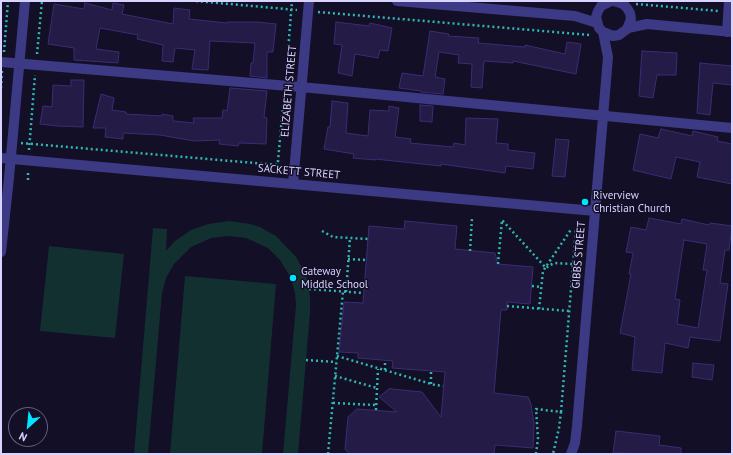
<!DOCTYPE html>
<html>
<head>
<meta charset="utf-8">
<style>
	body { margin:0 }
	#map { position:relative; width:733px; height:455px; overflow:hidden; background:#130f26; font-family:"PT Sans",sans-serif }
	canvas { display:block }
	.frame { position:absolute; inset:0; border:2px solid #d9d4ff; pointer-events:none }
	.north { position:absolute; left:8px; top:407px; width:40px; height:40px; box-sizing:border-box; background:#130f26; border:1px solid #625e7d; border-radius:50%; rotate:207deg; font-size:11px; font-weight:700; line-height:16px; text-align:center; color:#d9d4ff }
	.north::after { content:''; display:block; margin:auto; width:14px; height:18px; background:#00e5ff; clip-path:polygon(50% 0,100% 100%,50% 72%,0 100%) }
</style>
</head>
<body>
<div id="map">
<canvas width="733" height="455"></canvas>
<div class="frame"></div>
<div class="north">N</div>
</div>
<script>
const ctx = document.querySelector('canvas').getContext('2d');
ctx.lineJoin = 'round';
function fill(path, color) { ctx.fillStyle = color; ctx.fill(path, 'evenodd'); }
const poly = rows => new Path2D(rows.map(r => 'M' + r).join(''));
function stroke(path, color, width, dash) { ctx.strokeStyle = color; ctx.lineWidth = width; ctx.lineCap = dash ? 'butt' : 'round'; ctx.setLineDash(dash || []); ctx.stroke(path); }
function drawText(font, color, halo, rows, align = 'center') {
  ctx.font = font + ' "PT Sans",sans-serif'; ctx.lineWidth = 3; ctx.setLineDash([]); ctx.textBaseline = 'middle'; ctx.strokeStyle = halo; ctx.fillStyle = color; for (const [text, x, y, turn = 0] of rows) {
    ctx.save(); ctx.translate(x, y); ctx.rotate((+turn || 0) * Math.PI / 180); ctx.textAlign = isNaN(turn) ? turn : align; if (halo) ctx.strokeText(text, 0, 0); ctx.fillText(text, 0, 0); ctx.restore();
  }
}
const green = poly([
	[229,221,250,224,260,227,276,236,296,257,305,273,308,282,310,298,310,313,298,454,283,454,296,305,295,293,291,278,280,260,268,248,246,238,229,236,211,238,191,247,174,264,166,278,162,293,148,454,134,454,153,228,167,229,166,251,175,241,191,230,208,224],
	[49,246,124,254,115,338,40,331],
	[185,276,276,284,262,454,170,454]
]);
const building = poly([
	[85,3,112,10,113,3,124,5,122,14,173,24,174,8,190,10,189,19,227,23,227,22,258,22,276,24,273,52,267,52,267,78,250,76,251,63,253,63,255,43,210,41,208,70,192,69,195,50,175,48,173,62,162,61,163,45,137,39,138,35,100,28,96,49,119,52,118,63,74,60,74,48,48,44,54,4,84,9,85,3],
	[336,22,369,26,370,23,392,28,388,51,380,50,378,58,355,54,352,76,338,73,342,45,334,44,336,22],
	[430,31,449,34,448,36,479,38,478,43,525,47,525,45,565,54,567,42,581,44,576,74,513,61,513,63,484,61,482,88,471,87,472,64,458,63,459,55,439,52,435,77,445,79,443,94,421,92,421,91,399,88,402,73,423,76,430,31],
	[642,51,677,53,676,75,657,75,653,98,639,96,642,51],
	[700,63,732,66,732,85,713,83,710,115,697,113,700,63],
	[71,80,84,80,83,127,57,126,40,124,43,106,52,107,53,85,71,86,71,80],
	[230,88,267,91,264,117,267,118,266,144,239,143,238,146,219,144,220,140,194,141,160,135,123,133,123,139,105,137,106,128,93,128,101,94,114,98,112,110,126,112,126,114,162,116,162,114,173,116,173,121,194,123,193,118,222,118,223,110,227,111,230,88],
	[332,101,348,103,346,133,368,136,370,110,389,111,389,106,399,108,395,137,411,139,410,143,453,147,454,143,465,145,466,118,498,119,496,143,508,144,508,150,535,153,533,169,506,166,505,173,441,164,441,166,375,159,375,160,353,158,354,154,324,149,328,127,330,127,332,101],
	[420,105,433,106,432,122,420,121,420,105],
	[661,129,692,136,693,131,718,137,717,141,732,144,732,184,697,177,700,162,676,157,671,179,633,170,640,134,658,138,661,129],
	[556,139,569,140,565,177,552,176,556,139],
	[649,218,681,224,682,219,709,225,710,223,732,226,729,250,725,250,720,283,728,284,720,341,690,337,688,348,665,343,662,373,632,370,635,337,620,333,631,274,629,274,633,253,626,252,631,227,646,230,649,218],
	[684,240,707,244,703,270,707,270,698,328,677,324,680,300,675,299,684,240],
	[405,221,457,226,455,249,495,253,498,264,533,267,530,304,507,302,507,310,501,310,494,393,528,397,531,404,534,424,533,448,495,445,494,454,349,454,345,449,348,417,357,409,397,412,379,397,390,388,392,389,422,392,441,417,445,372,392,368,393,361,358,358,358,353,339,352,344,302,363,303,369,226,404,229,405,221],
	[693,363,714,365,712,380,692,377,693,363],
	[616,431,660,436,659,445,681,448,681,454,613,453,616,431]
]);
const path = poly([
	[196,1,297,10],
	[636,4,719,11],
	[318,12,590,35],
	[4,52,8,1],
	[37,54,42,1],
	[286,76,292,1],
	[1,88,2,71],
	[21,143,278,165],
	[29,150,35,75],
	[277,172,284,95],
	[28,180,28,171],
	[322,231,333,237,368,239],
	[470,251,472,218],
	[348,259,366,260],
	[498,264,502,220,546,268,550,265,555,263,572,264],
	[532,286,541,287],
	[309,289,363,293],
	[346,292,350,238],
	[507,306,569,311],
	[539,309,543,271,572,228],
	[337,356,435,385,443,386],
	[306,360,336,362],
	[385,370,385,361],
	[335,376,377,388],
	[431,384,431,371],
	[333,403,376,405],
	[376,410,378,369],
	[561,412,576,228],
	[328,454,343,291],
	[536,454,538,438,536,409,561,412,559,428,553,454]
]);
const minor = poly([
	[397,1,575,16,597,23],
	[611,1,601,6,598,11,596,17,599,28,603,32,613,36,619,35,627,29,631,19,630,13,627,8,623,4,614,1],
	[628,28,647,24,732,32],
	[727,32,729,1],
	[1,62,301,87,732,128],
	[1,158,595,211],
	[293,184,309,1],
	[1,252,9,178,25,1],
	[571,454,575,443,577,426,608,57,603,32]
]);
const markers = [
	[585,202,4,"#00e5ff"],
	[293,278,4,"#00e5ff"]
];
const streetNames = [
	["ELIZABETH STREET",289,91,-85],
	["SACKETT STREET",299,172,5],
	["GIBBS STREET",579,255,-85]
];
const poiNames = [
	["Riverview",593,196],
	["Christian Church",593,209],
	["Gateway",301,272],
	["Middle School",301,285]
];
fill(green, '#12302f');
fill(building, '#241b47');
stroke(building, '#3b2d73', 1);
stroke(path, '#2fb8b0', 2.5, [2, 3]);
stroke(minor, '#3d3a85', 10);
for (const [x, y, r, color] of markers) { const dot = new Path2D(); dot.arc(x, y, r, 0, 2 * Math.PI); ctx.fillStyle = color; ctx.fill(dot); stroke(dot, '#130f26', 1.5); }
drawText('11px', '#d9d4ff', '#130f26', streetNames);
drawText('11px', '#d9d4ff', '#130f26', poiNames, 'left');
</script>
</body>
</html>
